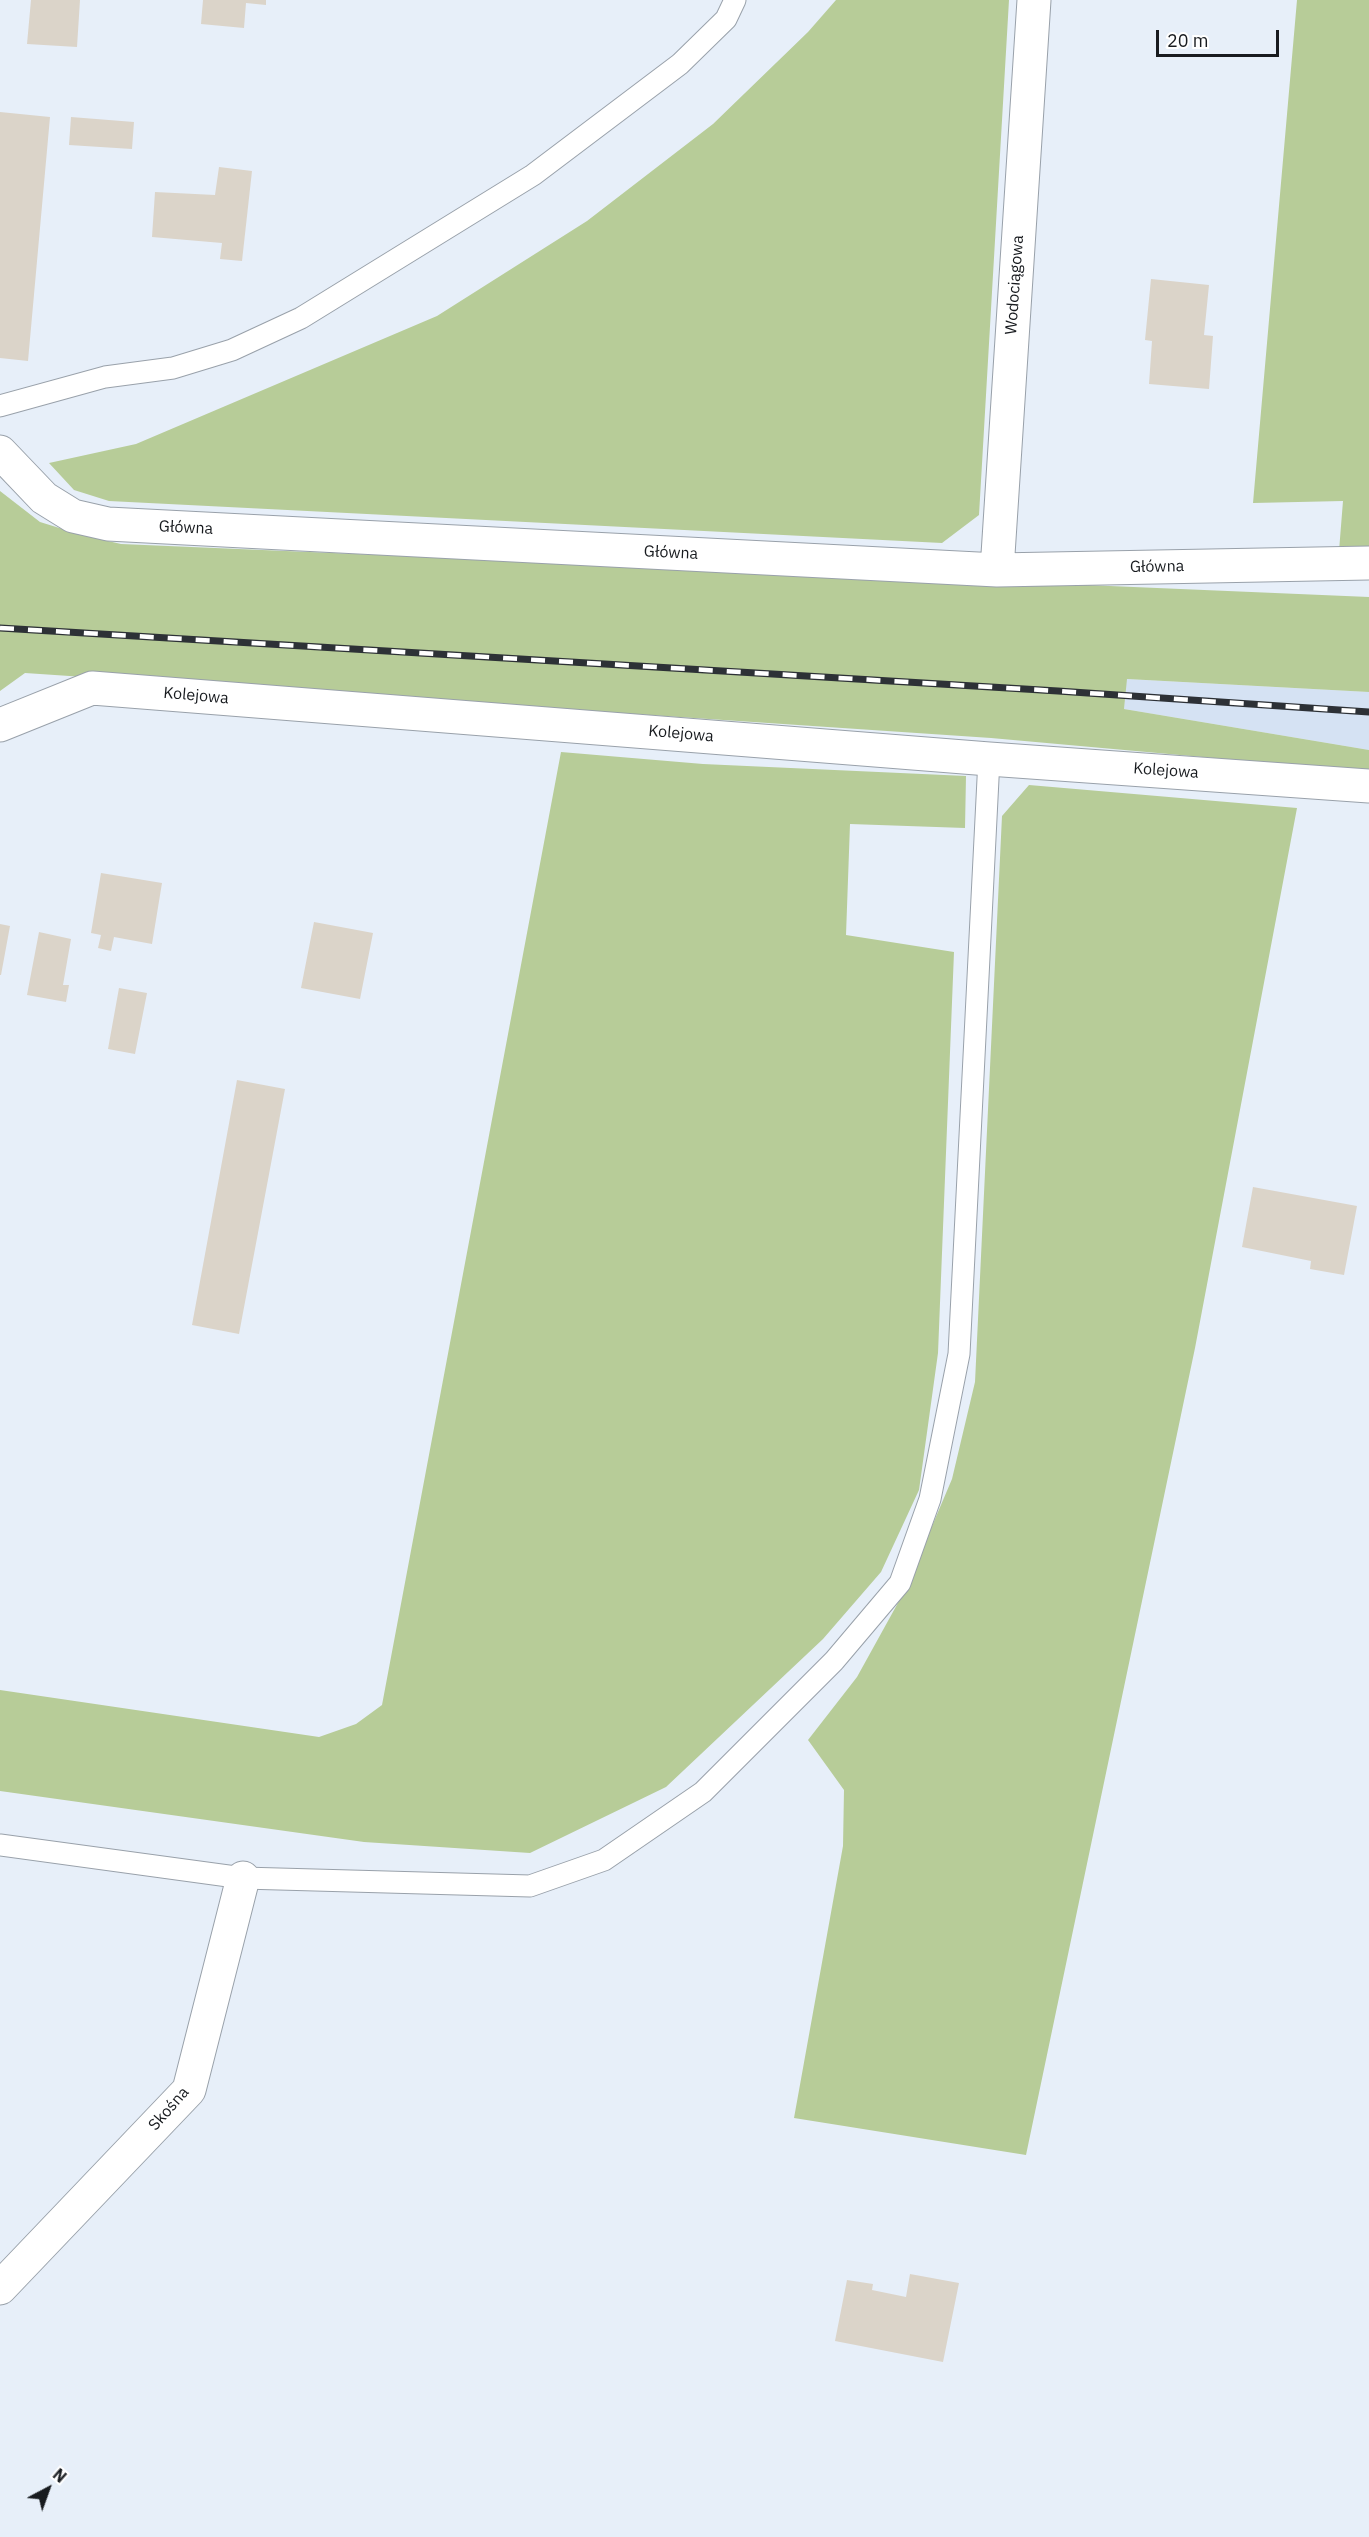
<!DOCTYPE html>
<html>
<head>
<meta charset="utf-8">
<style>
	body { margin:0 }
	#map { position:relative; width:1369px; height:2537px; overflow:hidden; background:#e7eff9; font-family:"IBM Plex Sans",sans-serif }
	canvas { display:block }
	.north { position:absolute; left:18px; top:2459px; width:60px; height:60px; -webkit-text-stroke:4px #fff; paint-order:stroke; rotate:41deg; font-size:16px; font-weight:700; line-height:24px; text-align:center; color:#181b1f }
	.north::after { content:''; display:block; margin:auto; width:21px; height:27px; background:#181b1f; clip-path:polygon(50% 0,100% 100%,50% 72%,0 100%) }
	.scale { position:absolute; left:1156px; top:30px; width:123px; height:27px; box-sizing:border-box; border:3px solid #181b1f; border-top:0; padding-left:8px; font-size:18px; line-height:21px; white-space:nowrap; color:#181b1f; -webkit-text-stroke:4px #fff; paint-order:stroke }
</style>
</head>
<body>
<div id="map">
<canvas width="1369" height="2537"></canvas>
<div class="north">N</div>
<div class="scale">20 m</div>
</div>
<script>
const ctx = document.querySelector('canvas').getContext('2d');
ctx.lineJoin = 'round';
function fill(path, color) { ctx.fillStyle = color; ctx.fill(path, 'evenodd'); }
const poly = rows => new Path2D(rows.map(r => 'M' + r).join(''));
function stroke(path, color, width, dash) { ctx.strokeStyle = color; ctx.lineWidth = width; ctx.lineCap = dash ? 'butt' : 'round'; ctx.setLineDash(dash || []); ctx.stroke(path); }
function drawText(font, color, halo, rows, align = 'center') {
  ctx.font = font + ' "IBM Plex Sans",sans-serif'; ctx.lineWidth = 4.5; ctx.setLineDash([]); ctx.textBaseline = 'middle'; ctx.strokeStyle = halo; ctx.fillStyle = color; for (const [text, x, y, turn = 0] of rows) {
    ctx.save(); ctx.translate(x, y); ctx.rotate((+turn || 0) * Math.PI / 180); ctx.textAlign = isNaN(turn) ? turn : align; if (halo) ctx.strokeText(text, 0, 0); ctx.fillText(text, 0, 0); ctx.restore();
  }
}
const built = poly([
	[1126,679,1369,692,1369,750,1124,709]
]);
const green = poly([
	[836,0,1009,0,979,515,942,543,109,501,74,490,49,463,136,444,437,316,587,221,713,124,808,32],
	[1297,0,1369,0,1369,549,1339,551,1343,501,1253,503],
	[0,491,40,522,82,535,121,544,1369,597,1369,692,1127,679,1124,709,1369,750,1369,772,991,738,25,673,0,691],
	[561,752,703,764,966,776,965,828,850,824,846,935,954,952,938,1353,919,1490,881,1572,823,1639,666,1787,530,1853,364,1842,0,1791,0,1690,319,1737,356,1724,382,1705],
	[1029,785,1297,808,1195,1348,1026,2155,794,2118,843,1846,844,1790,808,1740,857,1677,904,1592,952,1479,975,1382,1002,816]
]);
const building = poly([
	[31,0,80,0,77,47,27,44],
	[203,0,266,0,266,5,246,3,244,28,201,24],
	[0,112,50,117,28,361,0,358],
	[71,117,134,122,132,149,69,145],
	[219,167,252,171,242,261,220,259,222,243,152,237,155,192,215,195],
	[1151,279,1209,285,1204,335,1213,336,1209,389,1149,384,1152,341,1145,340],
	[101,873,162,883,152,944,114,937,111,951,98,948,101,935,91,933],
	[314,922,373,933,360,999,301,988],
	[0,924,10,926,1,975,0,975],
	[39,932,71,939,63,985,69,985,66,1002,27,995],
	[119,988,147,993,135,1054,108,1049],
	[237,1080,285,1089,239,1334,192,1325],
	[1253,1187,1357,1206,1344,1275,1310,1269,1311,1261,1242,1247],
	[910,2274,959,2283,943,2362,835,2341,847,2280,873,2284,872,2290,906,2297]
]);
const lane = poly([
	[0,406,105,377,173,368,232,350,301,318,533,175,680,64,726,19,735,0],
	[0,1845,243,1878,530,1886,604,1860,703,1792,834,1661,900,1583,930,1499,959,1354,989,759]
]);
const street = poly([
	[0,452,44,498,73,516,108,524,997,570,1369,563],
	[997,570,1034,0],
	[0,725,92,688,989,759,1369,786],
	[0,2288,189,2090,243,1878]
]);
const rail = poly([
	[0,628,1058,691,1369,712]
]);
const streetNames = [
	["Wodociągowa",1015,285,-86],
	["Główna",186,528,3],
	["Główna",671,553,3],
	["Główna",1157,567,-1],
	["Kolejowa",196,696,5],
	["Kolejowa",681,734,5],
	["Kolejowa",1166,771,4],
	["Skośna",169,2109,-49]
];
fill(built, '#d5e2f3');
fill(green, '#b7cc98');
fill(building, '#dbd4c9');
stroke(lane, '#99a1aa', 23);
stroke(street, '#99a1aa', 35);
stroke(lane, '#fff', 21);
stroke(street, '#fff', 33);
stroke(rail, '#2d3136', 7);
stroke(rail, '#fff', 4.5, [14]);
drawText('16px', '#181b1f', '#fff', streetNames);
</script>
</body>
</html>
